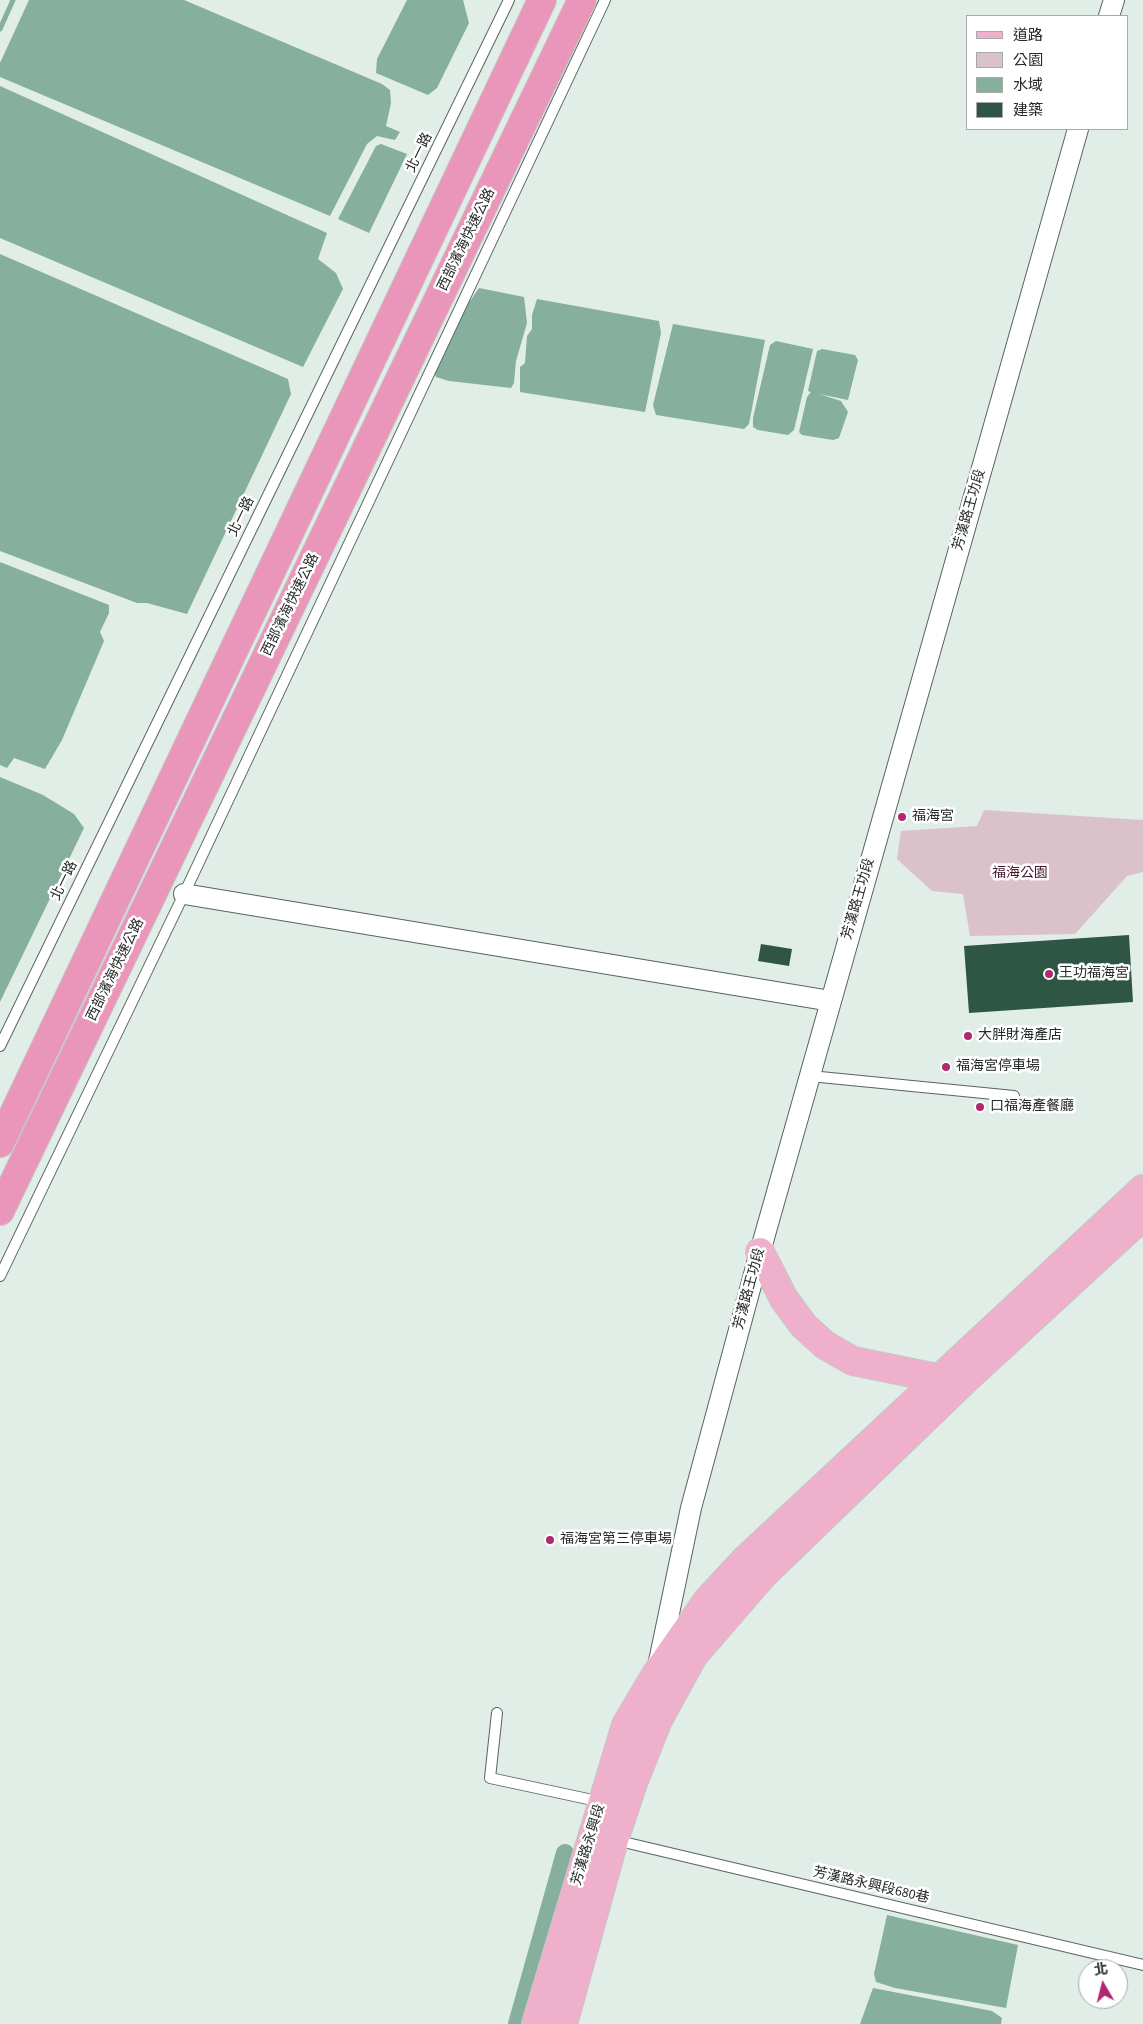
<!DOCTYPE html>
<html>
<head>
<meta charset="utf-8">
<style>
	body { margin:0 }
	#map { position:relative; width:1143px; height:2024px; overflow:hidden; background:#e1ede7; font-family:"Source Sans 3","Noto Sans TC",sans-serif }
	canvas { display:block }
	.legend { position:absolute; left:966px; top:15px; width:162px; height:115px; box-sizing:border-box; background:#fff; border:1px solid #a8a9a9; margin:0; padding:6px 9px; list-style:none; font-size:15px; color:#252927 }
	.legend li { display:flex; align-items:center; gap:10px; height:25px }
	.legend b { width:25px; border:1px solid #a8a9a9 }
	.north { position:absolute; left:1078px; top:1959px; width:50px; height:50px; box-sizing:border-box; background:#fff; border:1px solid #a8a9a9; border-radius:50%; rotate:352deg; font-size:14px; font-weight:700; line-height:20px; text-align:center; color:#252927 }
	.north::after { content:''; display:block; margin:auto; width:18px; height:22px; background:#af2970; clip-path:polygon(50% 0,100% 100%,50% 72%,0 100%) }
</style>
</head>
<body>
<div id="map">
<canvas width="1143" height="2024"></canvas>
<ul class="legend">
<li><b style="height:6px;background:#efb0cc"></b>道路</li>
<li><b style="height:14px;background:#dac1ca"></b>公園</li>
<li><b style="height:14px;background:#86af9d"></b>水域</li>
<li><b style="height:14px;background:#2f5545"></b>建築</li>
</ul>
<div class="north">北</div>
</div>
<script>
const ctx = document.querySelector('canvas').getContext('2d');
ctx.lineJoin = 'round';
function fill(path, color) { ctx.fillStyle = color; ctx.fill(path, 'evenodd'); }
const poly = rows => new Path2D(rows.map(r => 'M' + r).join(''));
function stroke(path, color, width, dash) { ctx.strokeStyle = color; ctx.lineWidth = width; ctx.lineCap = dash ? 'butt' : 'round'; ctx.setLineDash(dash || []); ctx.stroke(path); }
function drawText(font, color, halo, rows, align = 'center') {
  ctx.font = font + ' "Source Sans 3","Noto Sans TC",sans-serif'; ctx.lineWidth = 5; ctx.setLineDash([]); ctx.textBaseline = 'middle'; ctx.strokeStyle = halo; ctx.fillStyle = color; for (const [text, x, y, turn = 0] of rows) {
    ctx.save(); ctx.translate(x, y); ctx.rotate((+turn || 0) * Math.PI / 180); ctx.textAlign = isNaN(turn) ? turn : align; if (halo) ctx.strokeText(text, 0, 0); ctx.fillText(text, 0, 0); ctx.restore();
  }
}
const green = poly([
	[984,810,1143,820,1143,872,1127,876,1075,934,970,936,963,894,932,891,897,859,901,831,977,826]
]);
const water = poly([
	[29,0,184,0,382,84,390,90,391,103,386,126,400,132,395,140,377,136,367,144,330,216,0,77,0,63],
	[407,0,463,0,469,23,437,88,428,95,376,73,377,59],
	[0,86,327,233,318,259,336,273,343,289,303,367,0,238],
	[381,144,407,154,369,233,338,219,376,146],
	[0,254,288,379,291,394,187,614,147,603,137,603,0,551],
	[479,288,524,297,527,323,516,361,514,383,511,388,449,381,436,377,433,370,464,299,470,301],
	[537,299,659,321,661,333,645,412,520,392,520,367,525,363,527,336,532,329,532,315],
	[673,324,765,340,749,424,744,429,656,415,653,405],
	[776,341,813,349,794,430,788,435,758,430,753,427,753,418,770,345],
	[822,349,855,355,858,360,848,400,819,394,841,401,848,412,839,438,833,440,802,435,799,432,807,397,811,392,808,391,817,351],
	[0,562,109,605,109,613,100,632,104,641,62,740,45,769,14,758,7,768,0,765],
	[0,777,43,795,74,814,84,828,0,1002],
	[887,1915,1018,1945,1006,2008,895,1988,876,1982,874,1974],
	[873,1988,992,2011,1002,2018,1001,2024,860,2024]
]);
const stream = poly([
	[0,29,13,0]
]);
const canal = poly([
	[517,2024,565,1853]
]);
const building = poly([
	[1129,935,1133,1002,969,1013,964,946],
	[761,944,792,949,789,966,758,961]
]);
const service = poly([
	[0,1046,509,0],
	[810,1076,1014,1096],
	[0,1276,184,894,605,0],
	[497,1713,490,1778,602,1802],
	[615,1840,1143,1965]
]);
const minor = poly([
	[1109,16,1114,0],
	[184,894,831,1001],
	[658,1666,691,1508,760,1252,1078,129]
]);
const primary = poly([
	[760,1252,784,1299,804,1326,825,1345,853,1361,937,1378,951,1379],
	[536,2024,626,1725,657,1673,707,1601,745,1560,1143,1189],
	[563,2024,614,1840,633,1783,658,1720,693,1656,763,1575,965,1380,1143,1216]
]);
const trunk = poly([
	[0,1143,542,0],
	[0,1211,582,0]
]);
const markers = [
	[902,817,5,"#af2970"],
	[1049,974,5,"#af2970"],
	[968,1036,5,"#af2970"],
	[946,1067,5,"#af2970"],
	[980,1107,5,"#af2970"],
	[550,1540,5,"#af2970"]
];
const streetNames = [
	["北一路",420,153,-64],
	["西部濱海快速公路",467,240,-64],
	["芳漢路王功段",970,510,-74],
	["北一路",242,517,-64],
	["西部濱海快速公路",291,605,-64],
	["北一路",65,881,-64],
	["芳漢路王功段",859,899,-74],
	["西部濱海快速公路",116,970,-64],
	["芳漢路王功段",750,1289,-75],
	["芳漢路永興段",589,1845,-73],
	["芳漢路永興段680巷",871,1886,13]
];
const poiNames = [
	["福海宮",912,817],
	["王功福海宮",1059,974],
	["大胖財海產店",978,1036],
	["福海宮停車場",956,1067],
	["口福海產餐廳",990,1107],
	["福海宮第三停車場",560,1540]
];
const parkNames = [
	["福海公園",1020,874]
];
fill(green, '#dac1ca');
fill(water, '#86af9d');
stroke(stream, '#86af9d', 5);
stroke(canal, '#86af9d', 18);
fill(building, '#2f5545');
stroke(service, '#59645f', 12);
stroke(minor, '#59645f', 22);
stroke(primary, '#c6c7c7', 30);
stroke(trunk, '#c6c7c7', 30);
stroke(service, '#fff', 10);
stroke(minor, '#fff', 20);
stroke(primary, '#efb0cc', 28);
stroke(trunk, '#ea96bb', 28);
for (const [x, y, r, color] of markers) { const dot = new Path2D(); dot.arc(x, y, r, 0, 2 * Math.PI); ctx.fillStyle = color; ctx.fill(dot); stroke(dot, '#fff', 2); }
drawText('14px', '#252927', '#fff', streetNames);
drawText('14px', '#252927', '#fff', poiNames, 'left');
drawText('14px', '#47162e', '#fff', parkNames);
</script>
</body>
</html>
